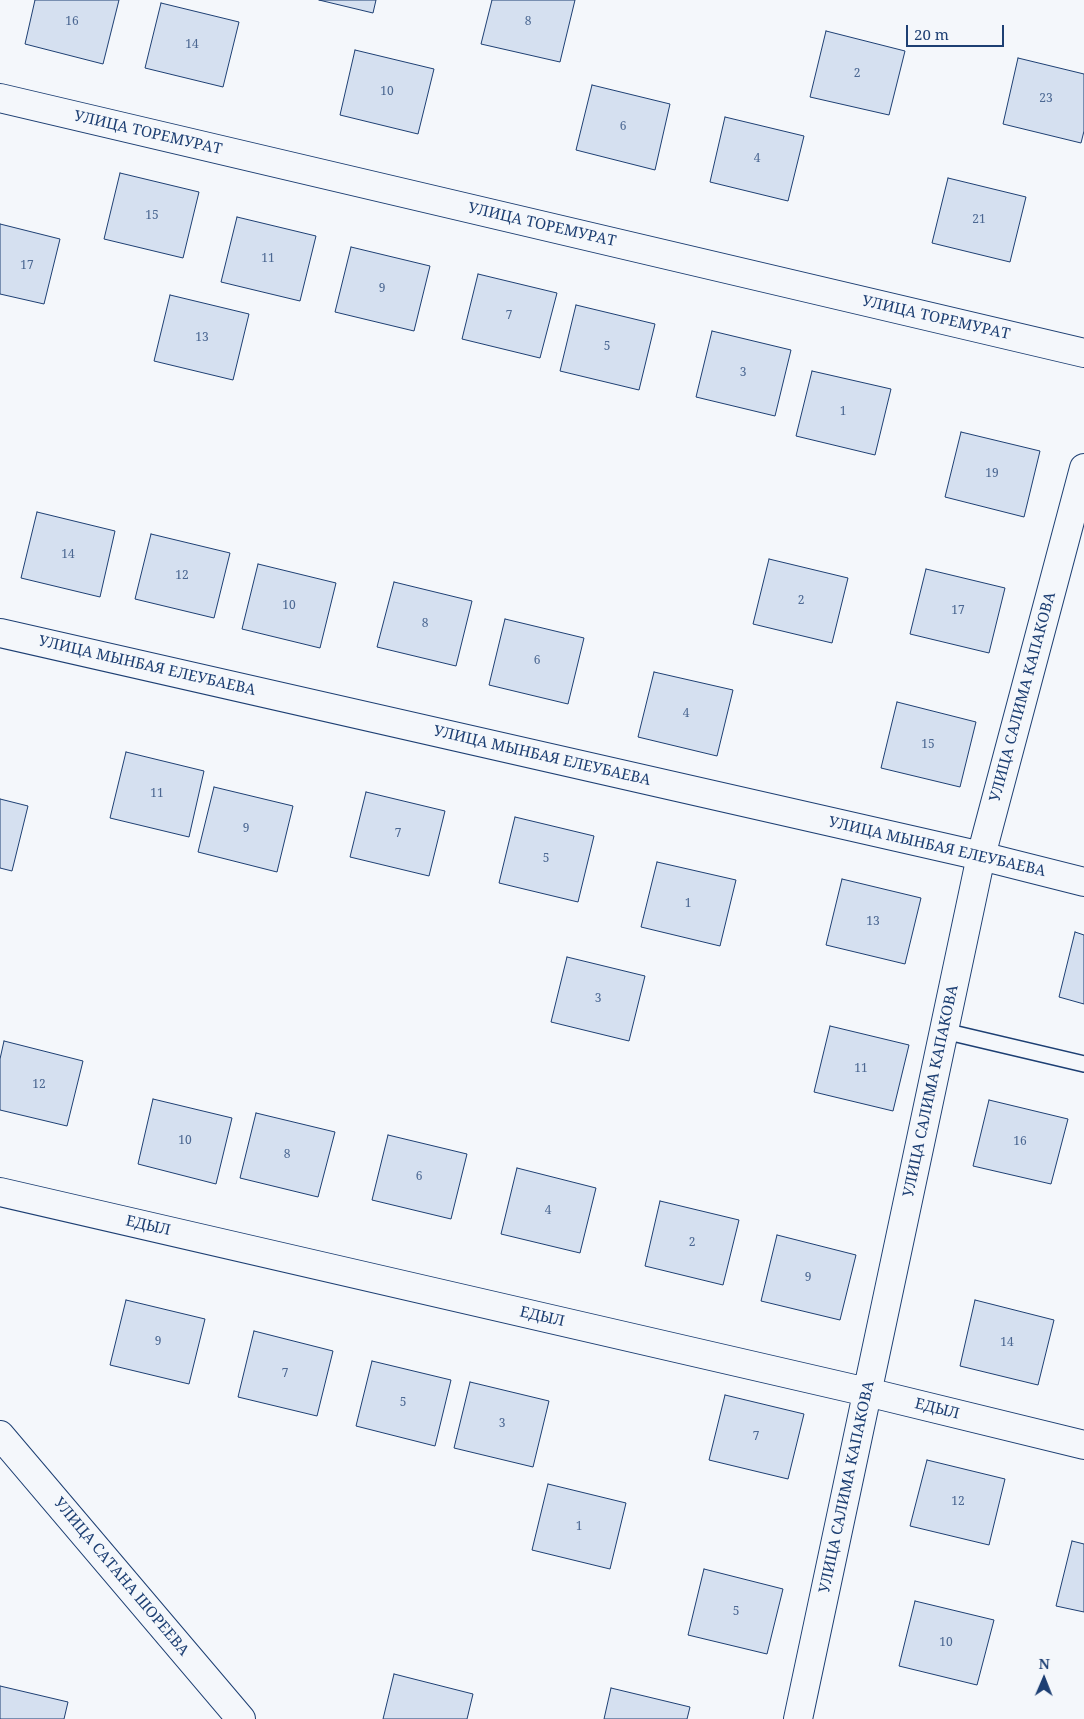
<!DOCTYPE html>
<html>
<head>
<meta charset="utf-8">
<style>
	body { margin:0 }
	#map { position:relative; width:1084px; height:1719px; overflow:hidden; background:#f4f7fb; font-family:"Noto Serif",serif }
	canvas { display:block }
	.north { position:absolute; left:1019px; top:1654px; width:50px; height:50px; -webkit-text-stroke:4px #f4f7fb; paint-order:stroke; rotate:1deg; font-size:14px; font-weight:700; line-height:20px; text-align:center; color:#1d3f73 }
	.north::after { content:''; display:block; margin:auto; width:18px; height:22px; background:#1d3f73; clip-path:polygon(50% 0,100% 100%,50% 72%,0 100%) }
	.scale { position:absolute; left:906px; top:25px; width:98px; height:22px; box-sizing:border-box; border:2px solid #1d3f73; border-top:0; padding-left:6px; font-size:15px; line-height:18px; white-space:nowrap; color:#1d3f73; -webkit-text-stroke:4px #f4f7fb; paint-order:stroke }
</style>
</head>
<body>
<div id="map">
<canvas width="1084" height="1719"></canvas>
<div class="north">N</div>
<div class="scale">20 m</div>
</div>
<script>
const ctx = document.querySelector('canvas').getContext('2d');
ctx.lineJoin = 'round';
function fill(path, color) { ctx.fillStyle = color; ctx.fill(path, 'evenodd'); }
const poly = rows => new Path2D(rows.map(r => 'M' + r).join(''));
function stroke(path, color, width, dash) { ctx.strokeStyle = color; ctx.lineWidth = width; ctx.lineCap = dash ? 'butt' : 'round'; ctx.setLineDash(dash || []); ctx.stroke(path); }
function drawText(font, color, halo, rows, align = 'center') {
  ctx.font = font + ' "Noto Serif",serif'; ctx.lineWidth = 4; ctx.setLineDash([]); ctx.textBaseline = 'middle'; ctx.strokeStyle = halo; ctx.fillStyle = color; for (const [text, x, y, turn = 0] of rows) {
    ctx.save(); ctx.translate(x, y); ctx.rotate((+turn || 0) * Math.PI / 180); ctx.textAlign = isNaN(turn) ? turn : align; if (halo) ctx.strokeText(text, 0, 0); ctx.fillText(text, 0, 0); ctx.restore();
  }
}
const building = poly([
	[35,0,119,0,103,64,25,44,35,0],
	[319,0,376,0,373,13,319,0],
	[492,0,575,0,560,62,481,44,492,0],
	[161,3,239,22,223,87,145,68,161,3],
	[826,31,905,51,889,115,810,97,826,31],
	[355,50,434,69,418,134,340,115,355,50],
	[1018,58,1084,74,1084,131,1081,143,1003,124,1018,58],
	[592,85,670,104,655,170,576,150,592,85],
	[725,117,804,136,788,201,710,182,725,117],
	[120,173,199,192,183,258,104,239,120,173],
	[948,178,1026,197,1010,262,932,243,948,178],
	[237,217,316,236,300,301,221,282,237,217],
	[0,224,60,239,44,304,0,294,0,224],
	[351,247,430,266,414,331,335,312,351,247],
	[478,274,557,293,540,358,462,339,478,274],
	[170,295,249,314,233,380,154,361,170,295],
	[576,305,655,324,639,390,560,371,576,305],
	[712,331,791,350,775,416,696,397,712,331],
	[812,371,891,389,875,455,796,436,812,371],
	[961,432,1040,451,1024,517,945,497,961,432],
	[37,512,115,531,100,597,21,578,37,512],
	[151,534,230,553,214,618,135,599,151,534],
	[769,559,848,578,832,643,753,624,769,559],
	[258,564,336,583,320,648,242,629,258,564],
	[926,569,1005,588,989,653,910,634,926,569],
	[394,582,472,601,456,666,377,647,394,582],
	[505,619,584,638,568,704,489,685,505,619],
	[654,672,733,690,717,756,638,737,654,672],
	[897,702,976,722,960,787,881,768,897,702],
	[126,752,204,771,189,837,110,818,126,752],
	[214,787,293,806,277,872,198,852,214,787],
	[366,792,445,811,429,876,350,857,366,792],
	[0,799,28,806,12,871,0,868,0,799],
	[515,817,594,836,578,902,499,883,515,817],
	[657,862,736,880,720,946,641,927,657,862],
	[842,879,921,898,905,964,826,945,842,879],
	[1075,932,1084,935,1084,1004,1059,997,1075,932],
	[567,957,645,976,629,1041,551,1022,567,957],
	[830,1026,909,1045,893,1111,814,1092,830,1026],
	[4,1041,83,1061,67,1126,0,1110,0,1059,4,1041],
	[153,1099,232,1118,216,1184,138,1164,153,1099],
	[989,1100,1068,1119,1051,1184,973,1166,989,1100],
	[256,1113,335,1132,318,1197,240,1178,256,1113],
	[388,1135,467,1154,451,1219,372,1200,388,1135],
	[517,1168,596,1188,580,1253,501,1234,517,1168],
	[660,1201,739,1220,723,1285,645,1266,660,1201],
	[777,1235,856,1255,840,1320,761,1301,777,1235],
	[126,1300,205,1319,189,1384,110,1365,126,1300],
	[975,1300,1054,1320,1038,1385,960,1366,975,1300],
	[254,1331,333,1351,317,1416,238,1397,254,1331],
	[372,1361,451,1380,435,1446,356,1426,372,1361],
	[470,1382,549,1401,533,1467,454,1448,470,1382],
	[725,1395,804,1414,788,1479,709,1460,725,1395],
	[927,1460,1005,1479,989,1545,910,1526,927,1460],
	[548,1484,626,1503,610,1569,532,1550,548,1484],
	[1072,1541,1084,1544,1084,1612,1056,1606,1072,1541],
	[704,1569,783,1589,767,1654,688,1635,704,1569],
	[915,1601,994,1620,977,1685,899,1666,915,1601],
	[394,1674,473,1694,467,1719,383,1719,394,1674],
	[0,1686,68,1702,64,1719,0,1719,0,1686],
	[611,1688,690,1707,687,1719,604,1719,611,1688]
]);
const lane = poly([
	[944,1031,1084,1064]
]);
const street = poly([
	[0,98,1084,353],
	[0,633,981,856,1084,882],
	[0,1192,867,1392,1084,1445],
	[0,1435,241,1719],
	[798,1719,981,856,1084,468]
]);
const numberNames = [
	["16",72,22],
	["8",528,22],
	["14",192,45],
	["2",857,74],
	["10",387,92],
	["23",1046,99],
	["6",623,127],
	["4",757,159],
	["15",152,216],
	["21",979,220],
	["11",268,259],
	["17",27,266],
	["9",382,289],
	["7",509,316],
	["13",202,338],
	["5",607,347],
	["3",743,373],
	["1",843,412],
	["19",992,474],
	["14",68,555],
	["12",182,576],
	["2",801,601],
	["10",289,606],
	["17",958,611],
	["8",425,624],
	["6",537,661],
	["4",686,714],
	["15",928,745],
	["11",157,794],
	["9",246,829],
	["7",398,834],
	["5",546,859],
	["1",688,904],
	["13",873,922],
	["3",598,999],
	["11",861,1069],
	["12",39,1085],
	["10",185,1141],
	["16",1020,1142],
	["8",287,1155],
	["6",419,1177],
	["4",548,1211],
	["2",692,1243],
	["9",808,1278],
	["9",158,1342],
	["14",1007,1343],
	["7",285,1374],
	["5",403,1403],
	["3",502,1424],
	["7",756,1437],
	["12",958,1502],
	["1",579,1527],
	["5",736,1612],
	["10",946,1643]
];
const streetNames = [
	["УЛИЦА ТОРЕМУРАТ",148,133,13],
	["УЛИЦА ТОРЕМУРАТ",542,225,13],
	["УЛИЦА ТОРЕМУРАТ",936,318,13],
	["УЛИЦА МЫНБАЯ ЕЛЕУБАЕВА",147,666,13],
	["УЛИЦА САЛИМА КАПАКОВА",1023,697,-75],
	["УЛИЦА МЫНБАЯ ЕЛЕУБАЕВА",542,756,13],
	["УЛИЦА МЫНБАЯ ЕЛЕУБАЕВА",937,847,13],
	["УЛИЦА САЛИМА КАПАКОВА",931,1091,-78],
	["ЕДЫЛ",148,1226,13],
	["ЕДЫЛ",542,1317,13],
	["ЕДЫЛ",937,1409,14],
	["УЛИЦА САЛИМА КАПАКОВА",847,1487,-78],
	["УЛИЦА САТАНА ШОРЕЕВА",121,1577,50]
];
fill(building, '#d5e0f0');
stroke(building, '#1d3f73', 1);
stroke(lane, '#1d3f73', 18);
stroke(street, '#1d3f73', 30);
stroke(lane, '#f4f7fb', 15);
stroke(street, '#f4f7fb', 28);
drawText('12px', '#4b6792', null, numberNames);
drawText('15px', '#1d3f73', '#f4f7fb', streetNames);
</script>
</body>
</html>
